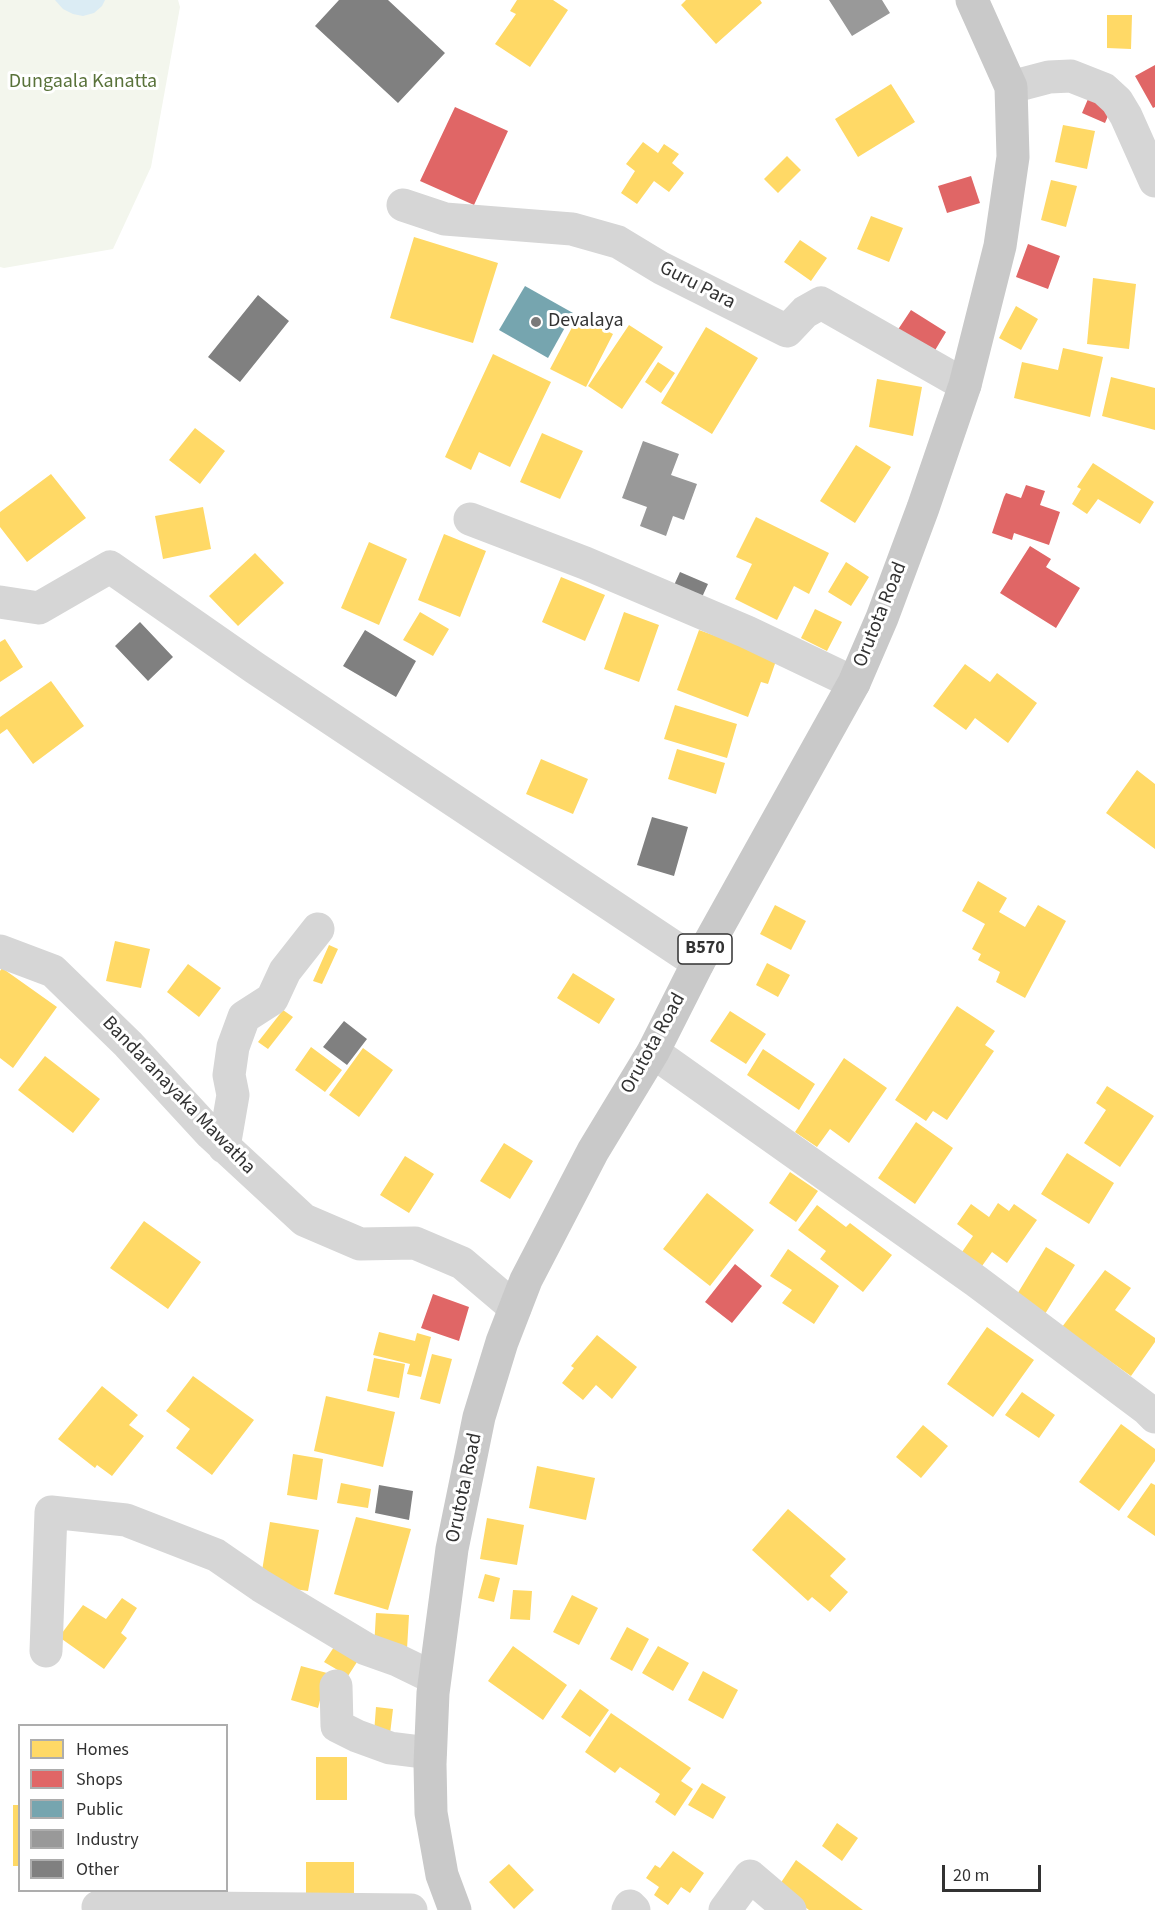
<!DOCTYPE html>
<html>
<head>
<meta charset="utf-8">
<style>
	body { margin:0 }
	#map { position:relative; width:1155px; height:1910px; overflow:hidden; background:#fff; font-family:"Source Sans 3",sans-serif }
	canvas { display:block }
	.legend { position:absolute; left:18px; top:1724px; width:210px; height:168px; box-sizing:border-box; background:#fff; border:2px solid #adadad; margin:0; padding:8px 10px; list-style:none; font-size:18px; color:#323232 }
	.legend li { display:flex; align-items:center; gap:12px; height:30px }
	.legend b { width:30px; border:2px solid #adadad }
	.scale { position:absolute; left:942px; top:1865px; width:99px; height:27px; box-sizing:border-box; border:3px solid #323232; border-top:0; padding-left:8px; font-size:18px; line-height:21px; white-space:nowrap; color:#323232; -webkit-text-stroke:4px #fff; paint-order:stroke }
</style>
</head>
<body>
<div id="map">
<canvas width="1155" height="1910"></canvas>
<ul class="legend">
<li><b style="height:16px;background:#ffd966"></b>Homes</li>
<li><b style="height:16px;background:#e06666"></b>Shops</li>
<li><b style="height:16px;background:#76a5af"></b>Public</li>
<li><b style="height:16px;background:#999"></b>Industry</li>
<li><b style="height:16px;background:#808080"></b>Other</li>
</ul>
<div class="scale">20 m</div>
</div>
<script>
const ctx = document.querySelector('canvas').getContext('2d');
ctx.lineJoin = 'round';
function fill(path, color) { ctx.fillStyle = color; ctx.fill(path, 'evenodd'); }
const poly = rows => new Path2D(rows.map(r => 'M' + r).join(''));
function stroke(path, color, width, dash) { ctx.strokeStyle = color; ctx.lineWidth = width; ctx.lineCap = dash ? 'butt' : 'round'; ctx.setLineDash(dash || []); ctx.stroke(path); }
function drawText(font, color, halo, rows, align = 'center') {
  ctx.font = font + ' "Source Sans 3",sans-serif'; ctx.lineWidth = 6; ctx.setLineDash([]); ctx.textBaseline = 'middle'; ctx.strokeStyle = halo; ctx.fillStyle = color; for (const [text, x, y, turn = 0] of rows) {
    ctx.save(); ctx.translate(x, y); ctx.rotate((+turn || 0) * Math.PI / 180); ctx.textAlign = isNaN(turn) ? turn : align; if (halo) ctx.strokeText(text, 0, 0); ctx.fillText(text, 0, 0); ctx.restore();
  }
}
const green = poly([
	[0,0,178,0,180,7,151,167,113,249,4,268,0,267]
]);
const water = poly([
	[55,0,105,0,102,6,94,13,83,16,73,14,63,9]
]);
const homes = poly([
	[517,0,553,0,568,10,530,67,495,44,516,14,510,11],
	[686,0,760,0,762,3,716,44,681,5],
	[1107,15,1132,15,1131,49,1107,48],
	[891,84,915,122,858,157,835,119],
	[1063,125,1095,131,1087,169,1055,162],
	[643,142,658,153,664,144,679,154,672,163,684,173,669,192,654,181,637,204,621,193,635,171,626,164],
	[787,156,801,170,778,193,764,179],
	[1051,180,1077,186,1066,227,1041,220],
	[871,216,903,228,889,262,857,249],
	[414,237,498,263,473,343,390,318],
	[800,240,827,258,811,281,784,262],
	[1093,278,1136,284,1129,349,1087,344],
	[1016,306,1038,319,1021,350,999,338],
	[578,316,613,334,586,387,550,369],
	[629,325,663,347,622,409,588,386],
	[706,327,758,358,712,434,661,403],
	[1063,348,1103,357,1090,417,1014,398,1022,362,1058,370],
	[493,354,551,382,510,467,479,452,471,470,445,457],
	[658,362,675,373,661,393,645,382],
	[1111,377,1155,388,1155,430,1102,416],
	[877,379,922,387,913,436,869,427],
	[195,428,225,451,200,484,169,460],
	[542,433,583,451,560,499,520,482],
	[856,445,891,467,855,523,820,501],
	[1093,463,1154,502,1140,524,1098,499,1087,514,1072,504,1081,489,1077,487],
	[51,474,86,518,27,562,0,527,0,512],
	[203,507,211,549,163,559,155,516],
	[756,517,829,553,809,594,794,586,777,620,735,599,752,564,736,557],
	[444,534,486,551,460,617,418,600],
	[369,542,407,559,379,625,341,608],
	[255,553,284,583,238,626,209,596],
	[846,562,869,577,851,606,828,592],
	[561,577,605,595,585,641,542,622],
	[815,609,842,622,827,651,801,638],
	[420,612,449,629,433,656,403,640],
	[624,612,659,625,639,682,604,669],
	[699,630,777,658,768,684,761,682,748,717,677,690],
	[5,639,23,667,0,682,0,642],
	[965,664,990,682,997,673,1037,703,1008,743,975,718,966,730,933,706],
	[51,681,84,726,33,764,7,729,0,734,0,717],
	[675,705,737,724,727,758,664,739],
	[677,749,725,763,716,794,668,779],
	[541,759,588,779,573,814,526,794],
	[1137,770,1155,784,1155,849,1106,813],
	[978,881,1007,898,999,912,1025,927,1038,905,1066,921,1025,998,996,982,1000,972,978,960,981,954,972,949,985,924,962,911],
	[775,905,806,921,791,950,760,934],
	[115,941,150,949,141,988,106,981],
	[329,945,338,949,322,984,313,981],
	[767,963,790,975,778,997,756,985],
	[188,964,221,988,199,1017,167,992],
	[2,968,57,1007,13,1068,0,1058,0,971],
	[573,973,615,999,599,1024,557,998],
	[957,1006,995,1031,985,1045,994,1051,947,1120,933,1111,926,1121,895,1100],
	[283,1010,293,1017,268,1049,258,1042],
	[730,1011,766,1034,746,1064,710,1041],
	[311,1047,342,1070,325,1092,295,1070],
	[363,1048,393,1070,359,1117,329,1095],
	[763,1049,815,1084,799,1110,747,1075],
	[45,1056,100,1099,73,1133,18,1090],
	[844,1058,887,1088,849,1143,830,1129,817,1147,795,1132],
	[1107,1086,1154,1116,1120,1167,1084,1143,1106,1110,1096,1103],
	[916,1122,953,1148,915,1204,878,1178],
	[504,1143,533,1161,510,1199,480,1181],
	[1067,1153,1114,1183,1089,1224,1041,1194],
	[405,1156,434,1174,409,1213,380,1195],
	[790,1172,818,1191,796,1222,769,1203],
	[707,1193,754,1230,710,1286,663,1249],
	[998,1203,1009,1211,1014,1204,1037,1220,1007,1263,992,1252,982,1266,962,1252,973,1236,957,1224,971,1204,989,1217],
	[817,1205,846,1227,850,1223,892,1255,863,1292,820,1259,826,1251,798,1230],
	[144,1221,201,1262,168,1309,110,1268],
	[1046,1247,1075,1265,1045,1314,1016,1296],
	[788,1249,839,1286,814,1324,782,1303,792,1290,770,1276],
	[1105,1270,1131,1288,1115,1310,1155,1338,1155,1342,1131,1376,1062,1327],
	[987,1327,1034,1360,993,1417,947,1384],
	[379,1332,415,1341,417,1333,431,1337,421,1377,407,1374,410,1364,373,1355],
	[597,1335,637,1367,612,1399,596,1385,583,1400,562,1383,574,1368,571,1366],
	[432,1354,452,1359,440,1404,420,1399],
	[374,1358,405,1364,399,1398,367,1391],
	[193,1376,254,1420,212,1475,176,1448,190,1429,166,1411],
	[102,1386,138,1415,129,1425,144,1436,112,1476,97,1465,95,1468,58,1439],
	[1022,1392,1055,1415,1039,1438,1005,1415],
	[326,1396,395,1412,383,1467,314,1451],
	[1121,1424,1155,1449,1155,1461,1119,1511,1079,1482],
	[923,1425,948,1446,921,1478,896,1457],
	[293,1454,323,1459,317,1500,287,1495],
	[537,1466,595,1478,586,1520,529,1508],
	[341,1483,371,1489,368,1508,337,1503],
	[1151,1483,1155,1485,1155,1536,1127,1517],
	[788,1509,846,1559,830,1576,848,1592,830,1612,812,1597,808,1601,752,1550],
	[356,1517,411,1529,388,1610,334,1594],
	[487,1518,524,1525,517,1565,480,1559],
	[270,1522,319,1530,308,1591,273,1586,261,1577],
	[485,1574,500,1578,494,1602,478,1598],
	[513,1590,532,1591,530,1620,510,1619],
	[572,1595,598,1608,579,1645,553,1632],
	[122,1598,137,1608,121,1633,127,1638,104,1669,59,1637,83,1605,106,1619],
	[376,1613,409,1615,407,1649,374,1648],
	[627,1627,649,1639,632,1671,610,1659],
	[513,1646,567,1685,543,1720,488,1681],
	[658,1646,689,1663,673,1691,642,1673],
	[334,1647,357,1662,348,1676,324,1662],
	[301,1666,327,1673,318,1708,291,1700],
	[703,1671,738,1690,723,1719,688,1700],
	[580,1689,609,1710,590,1737,561,1717],
	[376,1707,393,1709,390,1734,374,1733],
	[611,1713,691,1768,681,1781,693,1789,675,1816,655,1802,660,1794,620,1767,615,1773,585,1752],
	[316,1757,347,1757,347,1800,316,1800],
	[702,1783,726,1797,713,1819,688,1805],
	[13,1805,20,1805,20,1866,13,1866],
	[837,1823,858,1838,842,1861,822,1846],
	[673,1851,704,1873,690,1893,681,1887,668,1905,654,1895,659,1887,646,1878,655,1865,660,1868],
	[796,1860,863,1910,809,1910,778,1887],
	[306,1862,354,1862,354,1894,306,1894],
	[509,1864,534,1890,514,1909,489,1882]
]);
const shops = poly([
	[1155,65,1155,107,1153,108,1135,76],
	[1091,92,1114,102,1105,123,1082,113],
	[455,107,508,131,474,205,420,181],
	[971,176,980,203,947,213,938,186],
	[1028,244,1060,256,1048,289,1016,277],
	[911,310,946,332,931,357,895,334],
	[1026,485,1045,491,1040,505,1060,512,1049,545,1014,533,1012,540,992,533,1004,497,1006,493,1021,498],
	[1030,546,1051,559,1046,567,1080,588,1056,628,1000,593],
	[735,1264,762,1286,732,1323,705,1302],
	[433,1294,469,1307,459,1341,421,1328]
]);
const public = poly([
	[525,286,573,313,548,358,499,330]
]);
const industry = poly([
	[829,0,882,0,890,13,852,36],
	[643,441,679,454,671,475,697,484,684,520,673,516,666,536,640,526,647,507,622,498]
]);
const building = poly([
	[339,0,388,0,445,53,398,103,315,26],
	[258,295,289,321,240,382,208,357],
	[680,572,708,584,698,606,670,594],
	[140,622,173,657,148,681,115,646],
	[365,630,416,661,396,697,343,666],
	[652,817,688,827,674,876,637,865],
	[344,1021,367,1039,347,1065,323,1047],
	[379,1485,413,1491,409,1520,375,1513]
]);
const minor = poly([
	[1011,87,1049,77,1071,76,1104,89,1117,101,1126,116,1155,181],
	[403,205,445,219,572,229,618,242,661,268,787,331,805,312,821,303,965,385],
	[470,519,585,563,747,632,854,683],
	[0,602,39,608,110,567,255,668,698,963],
	[0,951,53,971,128,1044,211,1134,304,1220,360,1244,415,1243,462,1263,515,1308],
	[653,1052,976,1281,1147,1409,1155,1417],
	[224,1147,233,1095,229,1075,233,1047,244,1017,272,999,285,971,318,929],
	[46,1651,51,1512,126,1520,216,1555,261,1586,366,1649,397,1660,434,1678],
	[336,1686,337,1726,357,1736,390,1748,430,1753],
	[98,1907,411,1910],
	[628,1910,630,1906,634,1910],
	[725,1910,750,1876,790,1910]
]);
const primary = poly([
	[455,1910,442,1875,431,1813,430,1764,433,1693,452,1549,479,1417,502,1342,526,1280,593,1151,653,1052,698,963,854,683,882,618,923,508,965,385,1000,246,1013,157,1011,87,972,0]
]);
const markers = [
	[536,322,6,"#7a7a7a"]
];
const shields = [
	[705,949,54]
];
const shieldNames = [
	["B570",705,949]
];
const parkNames = [
	["Dungaala Kanatta",83,83]
];
const streetNames = [
	["Guru Para",697,286,27],
	["Orutota Road",881,615,-68],
	["Orutota Road",654,1044,-61],
	["Bandaranayaka Mawatha",178,1096,46],
	["Orutota Road",465,1488,-78]
];
const poiNames = [
	["Devalaya",548,322]
];
fill(green, '#f3f6ed');
fill(water, '#dbecf4');
fill(homes, '#ffd966');
fill(shops, '#e06666');
fill(public, '#76a5af');
fill(industry, '#999');
fill(building, '#808080');
stroke(minor, '#d6d6d6', 33);
stroke(primary, '#c9c9c9', 33);
for (const [x, y, r, color] of markers) { const dot = new Path2D(); dot.arc(x, y, r, 0, 2 * Math.PI); ctx.fillStyle = color; ctx.fill(dot); stroke(dot, '#fff', 2); }
for (const [x, y, w] of shields) { const box = new Path2D(); box.roundRect(x - w / 2, y - 15, w, 30, 4.5); ctx.fillStyle = '#fff'; ctx.fill(box); stroke(box, '#323232', 1.5); }
drawText('bold 18px', '#323232', null, shieldNames);
drawText('20px', '#59723a', '#fff', parkNames);
drawText('20px', '#323232', '#fff', streetNames);
drawText('20px', '#323232', '#fff', poiNames, 'left');
</script>
</body>
</html>
